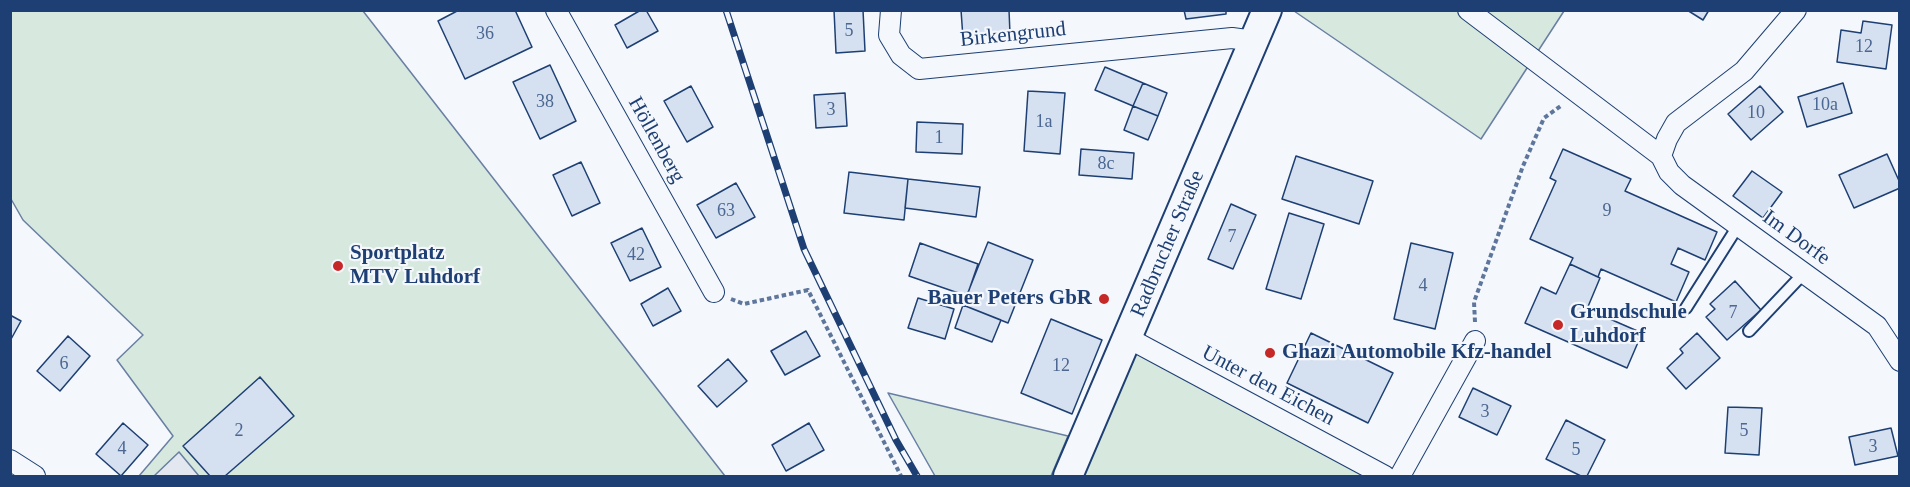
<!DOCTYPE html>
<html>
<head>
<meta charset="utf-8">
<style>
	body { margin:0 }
	#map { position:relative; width:1910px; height:487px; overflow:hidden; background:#f4f7fb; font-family:"Times New Roman",serif }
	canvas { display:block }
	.frame { position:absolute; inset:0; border:12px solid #1d3f73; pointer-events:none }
</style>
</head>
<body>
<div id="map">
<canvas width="1910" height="487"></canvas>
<div class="frame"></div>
</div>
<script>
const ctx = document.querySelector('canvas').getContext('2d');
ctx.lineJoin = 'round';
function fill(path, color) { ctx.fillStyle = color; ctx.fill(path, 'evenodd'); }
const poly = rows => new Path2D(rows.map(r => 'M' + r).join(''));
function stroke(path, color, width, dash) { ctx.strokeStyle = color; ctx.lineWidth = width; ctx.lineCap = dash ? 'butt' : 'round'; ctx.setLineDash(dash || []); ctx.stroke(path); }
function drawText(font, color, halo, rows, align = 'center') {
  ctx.font = font + ' "Times New Roman",serif'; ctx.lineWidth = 4.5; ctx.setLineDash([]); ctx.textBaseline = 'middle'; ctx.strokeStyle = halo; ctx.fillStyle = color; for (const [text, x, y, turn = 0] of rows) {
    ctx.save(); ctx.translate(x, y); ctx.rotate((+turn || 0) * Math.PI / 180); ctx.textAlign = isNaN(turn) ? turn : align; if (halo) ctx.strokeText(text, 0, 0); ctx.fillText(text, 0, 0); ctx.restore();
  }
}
const green = poly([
	[11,11,363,11,725,476,139,476,173,436,117,360,143,335,23,220,11,199,11,11],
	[1294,11,1564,11,1481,139,1294,11],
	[1133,347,1372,476,1081,476,1133,347],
	[888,393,1068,436,1051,476,935,476,888,393]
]);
const parking = poly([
	[179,452,199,476,154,476,179,452]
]);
const building = poly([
	[459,10,515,10,532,47,465,79,438,21,459,10],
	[641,10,646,10,658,31,627,48,615,25,641,10],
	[834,10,863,10,865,51,836,53,834,10],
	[961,10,1009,10,1010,34,963,38,961,10],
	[1184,10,1226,10,1226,14,1186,19,1184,10],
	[1687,10,1709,10,1703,20,1687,10],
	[1863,21,1892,25,1886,69,1837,62,1841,30,1861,33,1863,21],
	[550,65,576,121,540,139,513,82,550,65],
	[1105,67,1143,83,1133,106,1095,90,1105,67],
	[1143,83,1167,93,1158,116,1133,106,1143,83],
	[1843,83,1852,113,1807,127,1798,97,1843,83],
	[691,86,713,127,687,142,664,101,691,86],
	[1760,86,1783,112,1751,140,1728,114,1760,86],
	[1028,91,1065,93,1060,154,1024,151,1028,91],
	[845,93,847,126,816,128,814,95,845,93],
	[1133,106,1158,116,1148,140,1124,130,1133,106],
	[917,122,963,124,962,154,916,152,917,122],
	[1081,149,1134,153,1132,179,1079,175,1081,149],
	[1563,149,1631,179,1625,191,1717,232,1705,260,1678,248,1671,264,1689,272,1676,302,1601,269,1598,277,1570,264,1573,258,1530,239,1556,181,1550,178,1563,149],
	[1887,154,1900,183,1900,188,1854,208,1839,175,1887,154],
	[1296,156,1373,181,1359,224,1282,199,1296,156],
	[581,162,600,203,572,216,553,175,581,162],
	[1752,171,1782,192,1763,218,1733,196,1752,171],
	[849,172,908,179,904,220,844,213,849,172],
	[908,179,980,187,976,217,905,208,908,179],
	[736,183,755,217,716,238,697,205,736,183],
	[1231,204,1256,215,1233,269,1208,259,1231,204],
	[1289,213,1324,224,1301,299,1266,289,1289,213],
	[642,228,661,267,630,281,611,243,642,228],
	[988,242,1033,260,1008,323,963,305,988,242],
	[920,243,978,264,967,296,909,276,920,243],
	[1411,243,1453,253,1435,329,1394,319,1411,243],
	[1570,264,1600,278,1587,309,1642,333,1627,368,1525,323,1541,287,1556,294,1570,264],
	[1735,281,1761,310,1727,340,1706,317,1715,309,1710,304,1735,281],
	[668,288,681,311,653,326,641,304,668,288],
	[918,298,954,309,945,339,908,328,918,298],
	[963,305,1001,320,992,342,955,328,963,305],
	[10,315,21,321,10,341,10,315],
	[1051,319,1102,340,1072,414,1021,393,1051,319],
	[806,331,820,356,785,375,771,351,806,331],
	[1311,333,1393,373,1368,423,1287,383,1311,333],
	[1697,333,1720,358,1686,389,1667,368,1683,353,1680,349,1697,333],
	[68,336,90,356,60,391,37,371,68,336],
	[728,359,747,381,717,407,698,386,728,359],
	[260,377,294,416,225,476,210,476,183,446,260,377],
	[1473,388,1511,406,1497,435,1459,417,1473,388],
	[1728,407,1762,408,1759,455,1725,453,1728,407],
	[1566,420,1605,440,1587,476,1581,476,1546,459,1566,420],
	[123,423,148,445,121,476,96,454,123,423],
	[809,423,824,450,786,471,772,445,809,423],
	[1891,428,1898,456,1855,465,1849,437,1891,428]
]);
const path = poly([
	[731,299,744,304,808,290,901,476],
	[1475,322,1474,302,1523,166,1544,118,1562,105]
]);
const lane = poly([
	[1686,308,1738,226],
	[1749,331,1804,273]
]);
const street = poly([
	[556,10,714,292],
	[891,10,889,35,901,55,919,69,1232,38,1254,41],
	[1468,10,1661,156,1669,172,1682,185,1877,326,1900,361],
	[1661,156,1667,139,1676,123,1744,71,1796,10],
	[1128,338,1385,476],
	[10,460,35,476],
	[1400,476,1475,341]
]);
const secondary = poly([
	[1068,476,1267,10]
]);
const rail = poly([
	[726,10,804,249,896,440,917,476]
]);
const markers = [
	[338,266,6,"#c62828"],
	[1104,299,6,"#c62828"],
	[1558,325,6,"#c62828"],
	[1270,353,6,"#c62828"]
];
const numberNames = [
	["5",849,31],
	["36",485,34],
	["12",1864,47],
	["38",545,102],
	["10a",1825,105],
	["3",831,110],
	["10",1756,113],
	["1a",1044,122],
	["1",939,138],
	["8c",1106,164],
	["63",726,211],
	["9",1607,211],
	["7",1232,237],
	["42",636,255],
	["4",1423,286],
	["7",1733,313],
	["6",64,364],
	["12",1061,366],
	["3",1485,412],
	["2",239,431],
	["5",1744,431],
	["3",1873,447],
	["4",122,449],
	["5",1576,450]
];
const streetNames = [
	["Birkengrund",1013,35,-6],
	["Höllenberg",656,140,61],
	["Im Dorfe",1796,238,36],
	["Radbrucher Straße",1168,244,-67],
	["Unter den Eichen",1268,386,28]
];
const poiNames = [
	["Sportplatz",350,254],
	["MTV Luhdorf",350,278],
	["Bauer Peters GbR",1092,299,"right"],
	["Grundschule",1570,313],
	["Luhdorf",1570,337],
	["Ghazi Automobile Kfz-handel",1282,353]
];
fill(green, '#d7e8df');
stroke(green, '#687fa3', 1.5);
fill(parking, '#e3e8f0');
stroke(parking, '#687fa3', 1.5);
fill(building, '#d5e0f0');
stroke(building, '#1d3f73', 1.5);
stroke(lane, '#1d3f73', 14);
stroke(street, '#1d3f73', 22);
stroke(secondary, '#1d3f73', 32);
stroke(path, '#5e769c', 4, [4.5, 3]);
stroke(lane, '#f4f7fb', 10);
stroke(street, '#f4f7fb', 20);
stroke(secondary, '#f4f7fb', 28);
stroke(rail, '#1d3f73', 7);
stroke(rail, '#f4f7fb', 4.5, [14]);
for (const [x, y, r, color] of markers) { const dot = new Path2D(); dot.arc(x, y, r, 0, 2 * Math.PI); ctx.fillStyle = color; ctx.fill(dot); stroke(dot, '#f4f7fb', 2); }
drawText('18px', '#4b6792', null, numberNames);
drawText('21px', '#1d3f73', '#f4f7fb', streetNames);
drawText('bold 21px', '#1d3f73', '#f4f7fb', poiNames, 'left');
</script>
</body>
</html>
